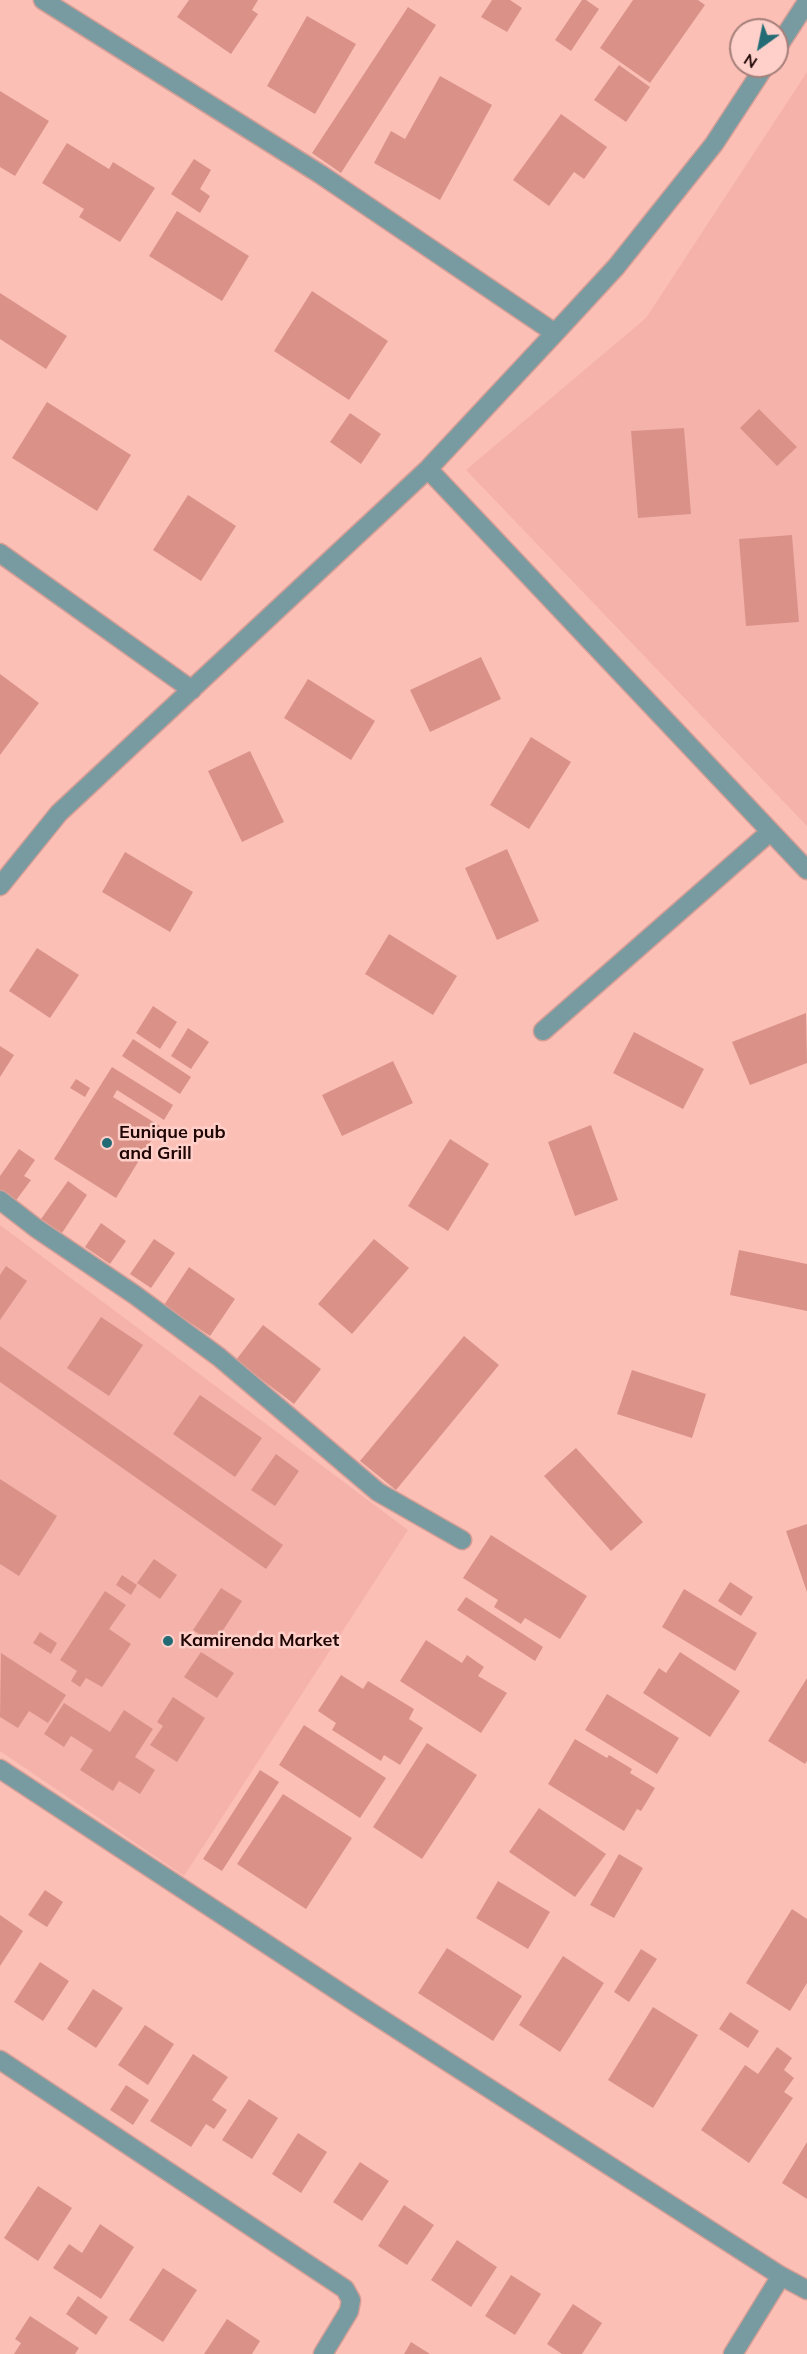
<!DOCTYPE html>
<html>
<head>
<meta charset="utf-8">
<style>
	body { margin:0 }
	#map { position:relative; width:807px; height:2354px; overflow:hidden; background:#fbbfb6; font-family:Mulish,sans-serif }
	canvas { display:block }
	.north { position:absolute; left:729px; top:18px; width:60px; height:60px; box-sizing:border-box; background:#ffd0c9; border:2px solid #a57f7a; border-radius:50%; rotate:213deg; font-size:16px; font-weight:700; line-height:24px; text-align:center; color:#1f0604 }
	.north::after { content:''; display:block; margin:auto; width:21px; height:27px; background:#236c76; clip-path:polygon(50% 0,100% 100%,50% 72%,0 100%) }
</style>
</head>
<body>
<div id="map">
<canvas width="807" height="2354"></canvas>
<div class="north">N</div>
</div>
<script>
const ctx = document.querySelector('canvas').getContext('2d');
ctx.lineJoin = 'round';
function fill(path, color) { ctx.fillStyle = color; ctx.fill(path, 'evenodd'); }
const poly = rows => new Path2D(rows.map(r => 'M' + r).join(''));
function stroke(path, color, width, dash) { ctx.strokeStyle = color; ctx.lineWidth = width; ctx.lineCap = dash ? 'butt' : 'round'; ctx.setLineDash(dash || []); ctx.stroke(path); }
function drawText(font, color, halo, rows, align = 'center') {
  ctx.font = font + ' Mulish,sans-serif'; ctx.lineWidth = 5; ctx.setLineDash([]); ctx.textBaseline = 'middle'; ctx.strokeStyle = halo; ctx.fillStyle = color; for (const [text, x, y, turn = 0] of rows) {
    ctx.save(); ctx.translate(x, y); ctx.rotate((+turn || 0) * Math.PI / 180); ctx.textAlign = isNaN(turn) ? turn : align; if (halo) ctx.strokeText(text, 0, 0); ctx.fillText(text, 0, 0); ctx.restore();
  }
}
const built = poly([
	[807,72,807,826,466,470,646,318],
	[0,1225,408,1530,184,1876,0,1751]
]);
const building = poly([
	[189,0,258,0,252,10,258,14,231,54,177,17],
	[492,0,510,0,522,8,507,32,481,17],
	[582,0,586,0,599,9,571,51,555,40],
	[633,0,698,0,705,5,650,83,600,48],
	[408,7,436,25,341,173,312,153],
	[307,16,356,44,315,114,267,86],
	[619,65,650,87,626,122,594,100],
	[440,76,492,105,440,200,374,163,391,131,405,139],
	[0,91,49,121,15,176,0,167],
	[561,114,607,147,584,179,574,172,549,206,513,180],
	[67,143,109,169,113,162,155,188,120,242,79,217,84,209,42,183],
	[194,159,211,170,200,189,210,196,200,213,171,194],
	[177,211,249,256,222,301,149,256],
	[312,291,388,341,349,400,274,351],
	[0,293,67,336,46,369,0,339],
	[47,402,131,455,97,511,12,458],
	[759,409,797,447,777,466,740,428],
	[350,413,381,434,361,464,330,442],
	[684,428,691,514,638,518,631,431],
	[188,495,236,526,201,581,153,550],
	[792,535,799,622,746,626,739,539],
	[481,657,501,699,430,732,410,690],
	[0,674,39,703,0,755],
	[308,679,375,721,351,760,284,718],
	[531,737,571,762,529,829,490,805],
	[250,751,284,822,242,842,208,771],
	[507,849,539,921,497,940,465,868],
	[125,852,193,892,170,932,102,892],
	[389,934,457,976,433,1015,365,974],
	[37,948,79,975,50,1018,9,991],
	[153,1006,177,1022,160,1049,136,1033],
	[806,1013,807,1063,750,1085,732,1042],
	[188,1028,209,1042,191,1069,171,1056],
	[634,1032,704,1069,683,1109,613,1073],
	[133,1039,191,1077,180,1094,122,1056],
	[0,1046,14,1055,0,1077],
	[393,1061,413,1103,342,1136,322,1095],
	[112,1067,173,1105,164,1120,117,1090,113,1097,160,1126,116,1198,54,1159],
	[76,1079,90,1088,85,1097,70,1088],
	[591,1125,618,1200,575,1216,548,1142],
	[450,1139,489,1164,448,1231,408,1206],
	[19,1149,35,1160,24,1176,31,1180,14,1203,0,1194,0,1176],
	[68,1181,87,1195,62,1233,41,1219],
	[101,1223,126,1241,110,1264,85,1247],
	[154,1239,175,1253,151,1288,130,1274],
	[374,1239,409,1268,352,1334,318,1304],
	[739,1250,807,1264,807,1311,730,1295],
	[6,1266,27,1281,0,1320,0,1275],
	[189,1267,235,1299,210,1336,164,1305],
	[101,1317,143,1345,109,1396,67,1368],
	[263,1325,321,1369,294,1404,236,1360],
	[464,1336,499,1365,396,1490,360,1461],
	[0,1346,283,1545,266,1569,0,1382],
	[632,1370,706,1394,692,1438,617,1414],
	[200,1395,262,1438,235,1477,173,1434],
	[576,1448,643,1522,611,1551,544,1476],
	[276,1454,299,1471,275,1506,251,1490],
	[0,1479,57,1516,19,1576,0,1564],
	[807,1524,807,1592,786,1531],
	[491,1535,587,1596,560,1639,525,1618,521,1624,494,1607,498,1600,463,1578],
	[154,1559,177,1575,160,1599,137,1583],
	[122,1575,137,1585,131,1595,116,1585],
	[730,1582,753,1597,741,1616,718,1601],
	[221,1588,242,1601,214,1644,193,1630],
	[684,1589,757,1633,735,1671,662,1627],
	[105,1591,126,1605,109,1629,131,1644,102,1687,86,1678,80,1687,71,1681,77,1671,60,1660],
	[466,1597,543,1647,535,1661,457,1610],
	[40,1632,57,1643,51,1654,33,1643],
	[426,1640,462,1663,467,1655,484,1667,478,1676,507,1693,481,1733,400,1681],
	[201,1652,234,1673,217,1698,184,1677],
	[680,1652,740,1691,710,1737,643,1693,659,1668,666,1673],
	[1,1653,66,1695,48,1723,29,1711,18,1728,0,1717],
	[341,1675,363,1689,368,1681,414,1709,409,1719,423,1728,400,1765,384,1755,381,1761,332,1730,336,1723,318,1711],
	[807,1678,807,1761,805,1764,768,1741],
	[607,1694,679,1738,657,1774,585,1730],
	[173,1697,205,1718,177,1762,150,1745,163,1726,157,1722],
	[64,1703,110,1732,124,1710,153,1729,135,1757,155,1770,140,1794,119,1781,113,1791,80,1770,93,1750,71,1736,64,1747,44,1734],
	[304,1725,386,1778,360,1818,279,1765],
	[575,1739,607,1758,609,1755,632,1769,630,1773,655,1788,641,1811,637,1809,624,1831,548,1784],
	[427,1743,477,1775,422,1859,373,1827],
	[260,1770,279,1782,222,1871,203,1859],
	[283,1794,352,1838,306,1909,237,1864],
	[539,1808,606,1854,575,1897,509,1852],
	[619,1854,643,1868,614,1918,590,1905],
	[498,1881,550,1912,528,1949,476,1918],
	[45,1890,63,1902,47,1927,28,1915],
	[792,1909,807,1919,807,1983,790,2011,746,1983],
	[0,1915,23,1931,0,1966],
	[447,1948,522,1996,493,2041,418,1993],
	[641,1949,657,1959,629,2002,614,1992],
	[563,1956,604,1983,560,2052,519,2025],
	[40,1962,69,1981,43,2021,14,2002],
	[93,1989,123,2008,96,2048,67,2029],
	[653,2007,698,2035,653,2108,608,2080],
	[730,2012,759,2031,748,2048,719,2029],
	[145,2025,174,2044,148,2085,118,2065],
	[777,2047,792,2058,784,2070,794,2078,784,2092,793,2098,749,2163,701,2130,745,2065,758,2074],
	[193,2054,228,2077,212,2100,227,2110,214,2129,206,2124,191,2147,150,2121],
	[126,2085,149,2100,133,2125,110,2110],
	[249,2099,278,2118,252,2159,222,2140],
	[298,2133,327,2152,301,2193,272,2174],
	[807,2142,807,2199,782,2183],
	[360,2162,389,2181,362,2221,333,2202],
	[38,2186,72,2208,38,2261,4,2238],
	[404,2205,434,2225,407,2265,378,2246],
	[100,2224,134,2247,101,2299,53,2268,69,2244,82,2253],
	[457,2240,497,2267,471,2307,431,2280],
	[163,2268,197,2290,163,2342,129,2320],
	[511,2275,541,2294,515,2335,485,2316],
	[78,2296,108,2317,96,2335,66,2314],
	[573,2304,602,2323,582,2354,562,2354,547,2344],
	[30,2316,79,2348,75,2354,14,2354,21,2343,15,2339],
	[227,2319,260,2341,252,2354,204,2354],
	[411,2342,430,2354,404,2354]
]);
const minor = poly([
	[43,0,320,174,555,333],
	[777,48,807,2],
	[428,469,807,870],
	[0,553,192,690],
	[0,886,59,813,428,469,555,333,616,267,714,144,765,66],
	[543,1031,770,832],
	[0,1200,36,1228,135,1295,219,1357,378,1492,462,1540],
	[0,1769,361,2006,781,2276,807,2290],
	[0,2060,345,2289,351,2300,349,2311,323,2354],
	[733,2354,781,2276]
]);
const markers = [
	[107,1143,6,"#236c76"],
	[168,1641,6,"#236c76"]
];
const poiNames = [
	["Eunique pub",119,1133],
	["and Grill",119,1154],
	["Kamirenda Market",180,1641]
];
fill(built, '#f5b2aa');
fill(building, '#da9288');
stroke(minor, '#d39e96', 21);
stroke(minor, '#779ba1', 18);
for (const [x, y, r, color] of markers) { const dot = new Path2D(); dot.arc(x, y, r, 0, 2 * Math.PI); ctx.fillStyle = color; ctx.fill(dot); stroke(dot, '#ffd0c9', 2); }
drawText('bold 18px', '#1f0604', '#ffd0c9', poiNames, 'left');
</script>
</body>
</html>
